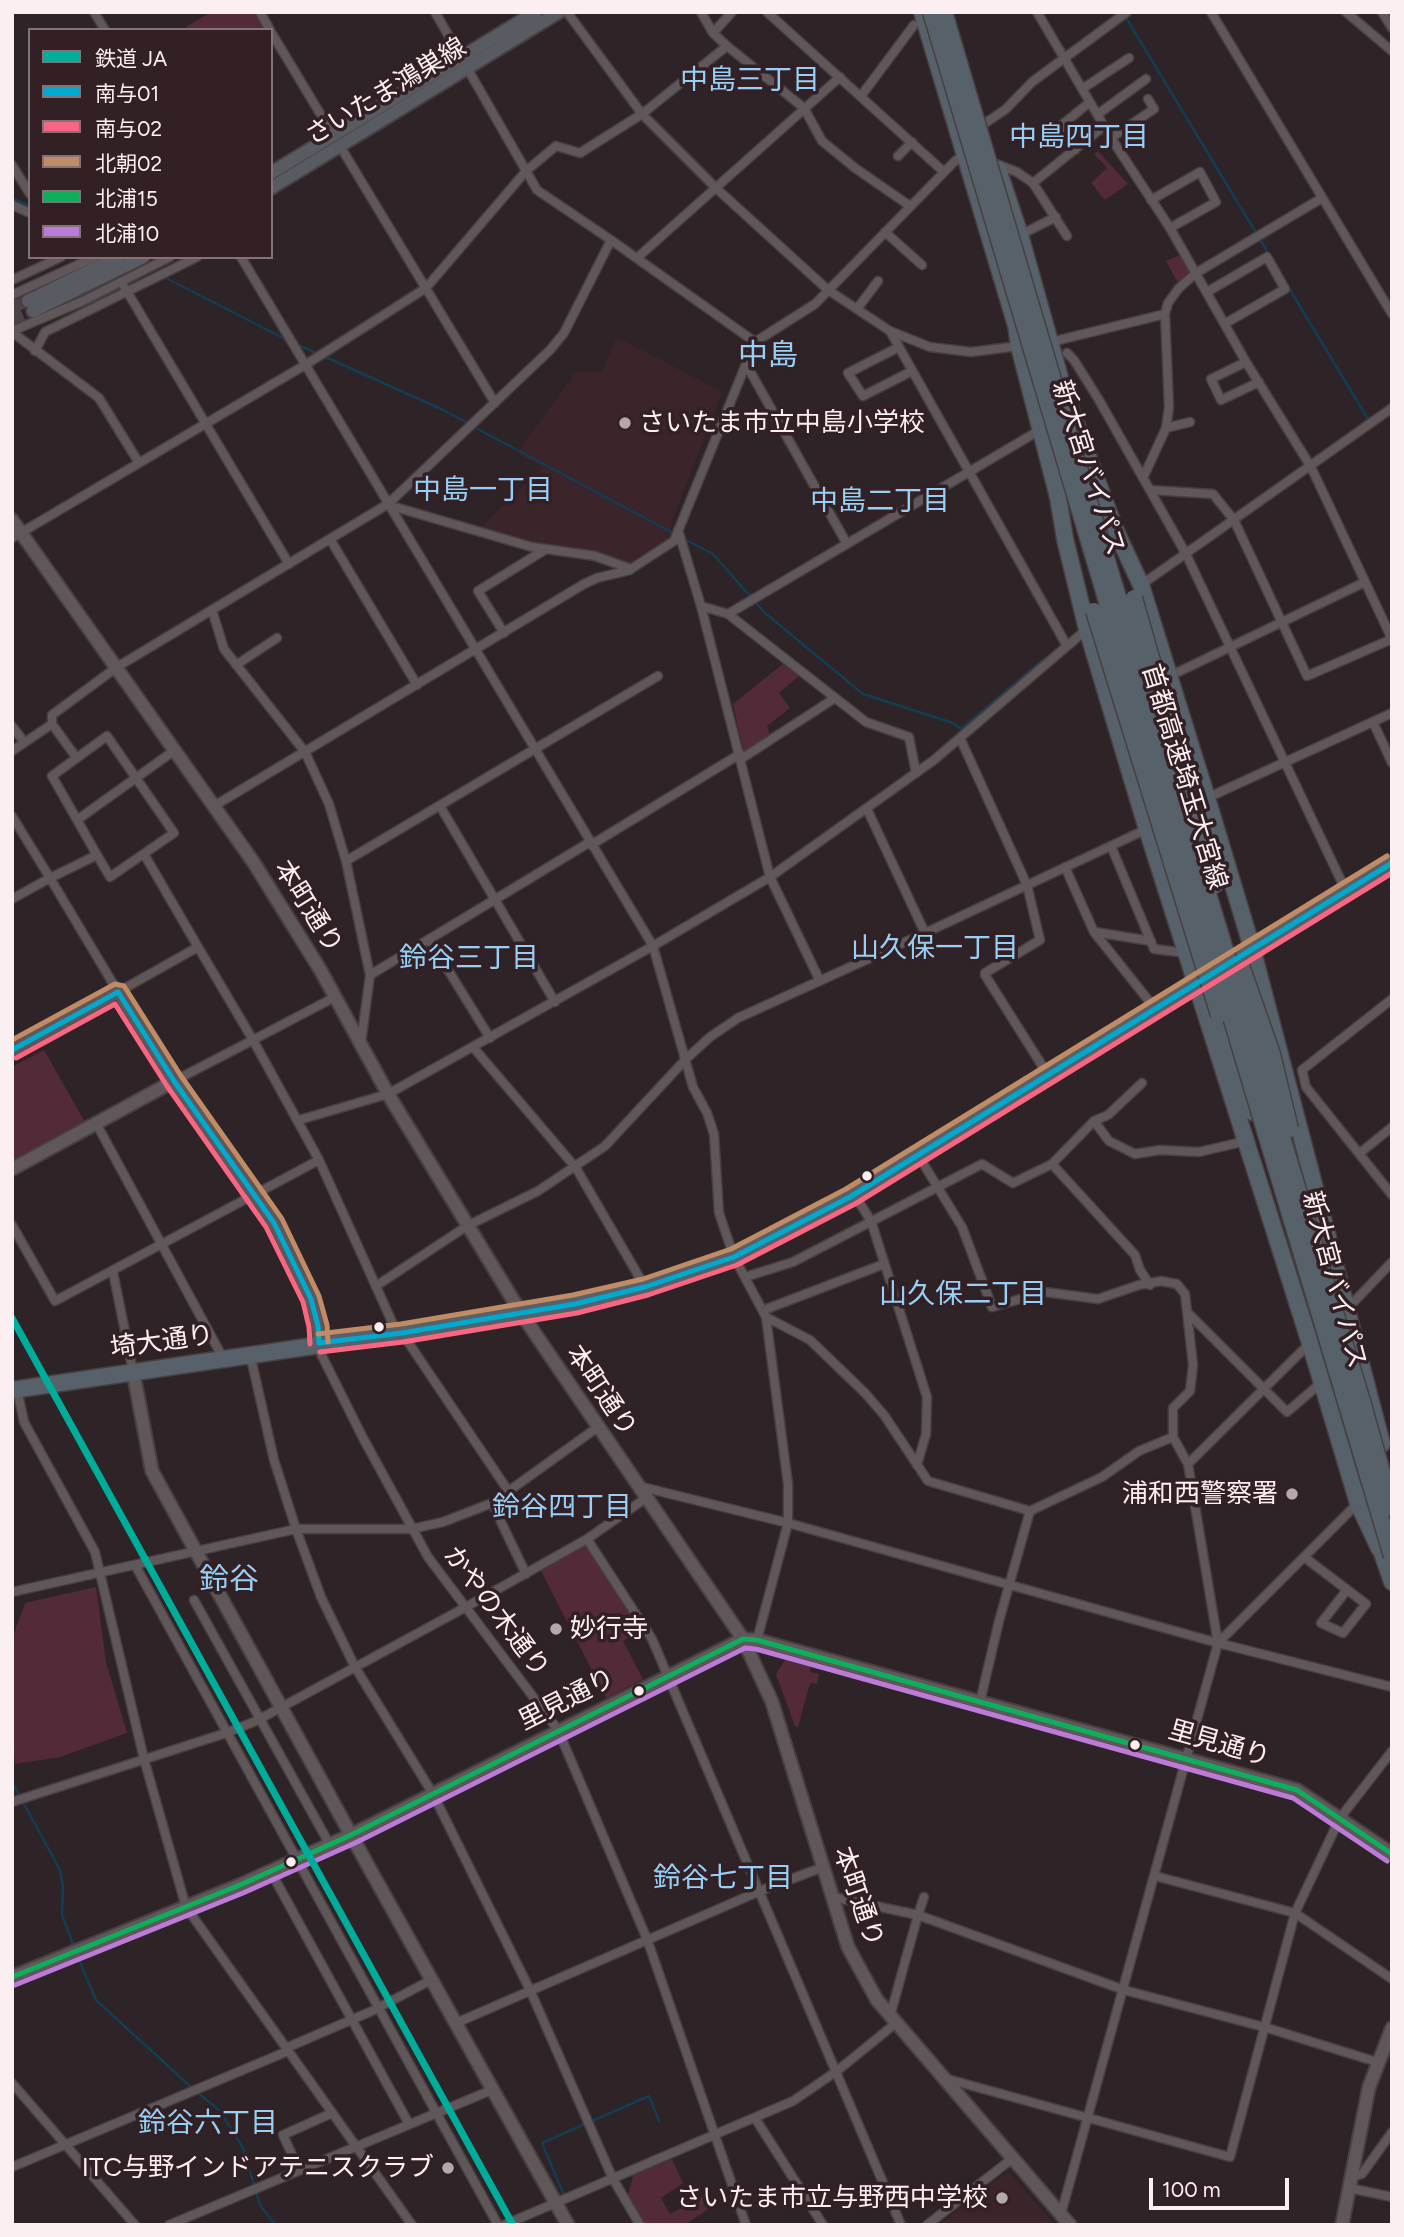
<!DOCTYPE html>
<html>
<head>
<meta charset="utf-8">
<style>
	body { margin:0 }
	#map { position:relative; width:1404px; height:2237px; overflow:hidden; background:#2e2427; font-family:Figtree,"Noto Sans JP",sans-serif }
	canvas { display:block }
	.frame { position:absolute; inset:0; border:14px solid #fceff2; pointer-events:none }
	.legend { position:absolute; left:28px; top:28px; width:245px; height:231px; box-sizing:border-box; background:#322025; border:2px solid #837377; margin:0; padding:9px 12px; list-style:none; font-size:21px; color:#fceff2 }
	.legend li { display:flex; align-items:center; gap:14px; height:35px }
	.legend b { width:35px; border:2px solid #837377 }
	.scale { position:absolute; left:1149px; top:2178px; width:140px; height:32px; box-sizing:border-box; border:4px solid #fceff2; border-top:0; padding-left:9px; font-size:21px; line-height:24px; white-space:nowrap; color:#fceff2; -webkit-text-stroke:5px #322025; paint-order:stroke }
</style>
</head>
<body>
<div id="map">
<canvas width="1404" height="2237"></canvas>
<div class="frame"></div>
<ul class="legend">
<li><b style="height:9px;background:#00ac9a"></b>鉄道 JA</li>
<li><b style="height:9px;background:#00a9ce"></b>南与01</li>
<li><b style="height:9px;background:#fa6682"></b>南与02</li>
<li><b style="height:9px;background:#c18c65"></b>北朝02</li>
<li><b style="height:9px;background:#0daf5c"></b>北浦15</li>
<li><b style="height:9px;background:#bd7bd9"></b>北浦10</li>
</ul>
<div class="scale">100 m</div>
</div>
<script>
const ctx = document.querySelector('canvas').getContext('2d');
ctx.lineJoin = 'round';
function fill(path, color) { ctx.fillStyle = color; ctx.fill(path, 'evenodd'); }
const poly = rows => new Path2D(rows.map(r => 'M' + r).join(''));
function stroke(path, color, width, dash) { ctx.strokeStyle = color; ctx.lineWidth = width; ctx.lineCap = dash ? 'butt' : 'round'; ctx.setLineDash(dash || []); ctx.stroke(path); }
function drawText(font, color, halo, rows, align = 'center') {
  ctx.font = font + ' Figtree,"Noto Sans JP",sans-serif'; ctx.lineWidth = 7; ctx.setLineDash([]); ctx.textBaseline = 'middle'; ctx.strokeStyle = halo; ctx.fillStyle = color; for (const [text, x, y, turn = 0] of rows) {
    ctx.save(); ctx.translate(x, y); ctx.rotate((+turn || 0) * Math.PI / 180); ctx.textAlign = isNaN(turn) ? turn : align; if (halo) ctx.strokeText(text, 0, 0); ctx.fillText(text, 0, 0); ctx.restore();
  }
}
const built = poly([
	[617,337,722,392,671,524,672,537,628,567,479,529,543,467,517,453,576,372,601,372],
	[1008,2171,1055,2225,939,2225]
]);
const green = poly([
	[211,12,256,12,266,30,188,30,186,27],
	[1098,151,1128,184,1105,200,1091,183,1107,168,1094,154],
	[1180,255,1189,271,1178,283,1166,261],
	[784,663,800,675,779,693,790,708,767,726,771,738,744,753,733,704],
	[44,1050,85,1122,12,1160,12,1067],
	[588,1543,643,1630,623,1641,643,1679,606,1698,540,1569],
	[96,1587,106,1662,127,1733,60,1757,15,1764,12,1739,12,1639,25,1603],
	[785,1660,811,1667,810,1672,819,1674,817,1684,810,1683,798,1727,795,1726,776,1674],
	[672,2159,683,2183,661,2198,670,2214,706,2195,712,2207,684,2225,645,2225,628,2195,633,2175]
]);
const stream = poly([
	[1125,16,1270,256],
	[12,198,30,206],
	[168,279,287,340],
	[1284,280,1368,419,1367,420],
	[296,344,439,408,468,423],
	[474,427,675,534],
	[684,539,713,554,765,613,863,694,953,723,961,729,1045,658],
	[12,1782,59,1868,63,1885,62,1915,75,1949],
	[77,1955,96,2000,192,2088],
	[197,2092,219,2110,243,2148,260,2205,275,2225],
	[563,2193,542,2143,649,2096,659,2121]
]);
const primaryTunnel = poly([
	[12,307,28,301],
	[12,320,33,311]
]);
const street = poly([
	[94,12,105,30],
	[260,12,270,30],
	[567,12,642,114,717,189,828,290,890,331,930,347,971,352,1019,346],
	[701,12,713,33,727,46,804,108,822,141,855,168,910,206],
	[767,12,944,172],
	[1037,12,1111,138,1170,228,1246,362,1311,467,1392,639],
	[1211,12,1392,314],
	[1346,12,1392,51],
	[1382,12,1392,28],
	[271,32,333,135],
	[713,33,732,12],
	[1082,89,1129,58],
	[861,96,914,25],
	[1098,114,1146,79],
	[984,124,1006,109,1032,82,1127,12],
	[1111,138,1154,109,1148,99],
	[340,146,495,403],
	[1075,150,1058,128,1090,102],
	[898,156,912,142],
	[996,164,1017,172,1033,183,1067,236],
	[12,165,30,194],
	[1033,183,1104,126],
	[1151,200,1200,172,1216,202,1170,228],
	[12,205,30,213],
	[885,232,922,265],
	[1020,235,1056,217],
	[611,240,755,342,815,304,954,162,965,154],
	[241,257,653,946,693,1087,707,1113,714,1134,719,1213,734,1257,766,1317,788,1484,788,1523,757,1640],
	[637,258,840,77],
	[12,280,61,257],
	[122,283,289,564],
	[1207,292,1267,257,1285,289,1226,323],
	[12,295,95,257],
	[857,309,878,281],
	[12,331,83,301,170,257],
	[890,331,1067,646],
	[12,332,99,398,139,463],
	[1051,342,1165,314],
	[899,347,848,373,863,396,912,371],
	[35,351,45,332,197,257],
	[1067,353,1074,360,1099,400,1186,554,1346,891],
	[1246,362,1211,379,1221,400,1259,382],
	[746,364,847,544],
	[1166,428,1190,422],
	[1143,478,1166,428,1169,407,1165,314,1168,303,1179,288,1196,273,1322,198],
	[1150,490,1213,494,1234,520,1307,676,1392,639],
	[388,505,532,547,595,556,631,569,674,541,755,342],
	[678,530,701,606,770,877,820,981],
	[12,538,305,365,426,288,526,171,556,146,580,153,642,114,727,46],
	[330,539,417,685],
	[1141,585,1392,408],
	[701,606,728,614,866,722,909,737,916,773],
	[212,610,224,649,305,752,329,804,346,861,370,975,361,1043],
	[728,614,1040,430],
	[504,633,478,591,546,549],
	[236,665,277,638],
	[1170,676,1365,582],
	[1373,722,1392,763],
	[52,724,76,757],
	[12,726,24,742],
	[960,738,1027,885,1040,940,985,973,985,975,1048,1075],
	[12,751,52,724,52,715,117,667,388,504,550,350,564,333,611,240,537,190,435,12],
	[741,759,835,698],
	[1207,798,1392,713],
	[214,806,584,584,597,578,630,570],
	[440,806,555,1002],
	[12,816,50,878,12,899],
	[77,820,175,750],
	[591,845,740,754],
	[1111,846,1154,949,1187,953],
	[144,854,198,947],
	[97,855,110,877,174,833,107,736,52,776,97,855,50,878,118,992,198,947,253,1040,335,997],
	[346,861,658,676],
	[1065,867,1094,932,1149,1001],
	[1095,932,1151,941],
	[925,933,1147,829],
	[429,939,490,1038],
	[370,975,590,842],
	[1392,999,1302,1070,1306,1087,1392,1195],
	[473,1047,576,1168,645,1287],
	[174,1081,253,1040,319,1160,397,1333],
	[299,1120,388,1094,653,946,770,877,934,760,1087,629],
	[1094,1121,1109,1141,1135,1154,1160,1150,1199,1152,1246,1141],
	[96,1123,223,1358],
	[1360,1153,1392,1127],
	[918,1155,962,1227,992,1307,1045,1292,1098,1299,1139,1285,1161,1281,1177,1284,1185,1294,1193,1365,1190,1391,1173,1408,1173,1437,1188,1464,1310,1343],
	[1052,1164,1135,1255,1140,1270,1150,1285],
	[854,1194,871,1221,927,1397,926,1434,917,1465],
	[12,1225,55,1301,319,1160],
	[113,1272,133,1371],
	[745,1277,793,1262,982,1164,1013,1183,1052,1164,1094,1121,1108,1115,1142,1083],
	[376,1286,467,1226,538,1191,605,1146,686,1059,710,1037,738,1018,925,933,867,809],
	[1347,1309,1392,1262],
	[764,1310,884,1264],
	[1187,1312,1287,1412,1322,1382],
	[766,1317,810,1340,865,1393,884,1415,928,1481,1030,1511],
	[402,1333,509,1492],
	[319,1343,321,1354,363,1438,428,1557,558,1730,647,1939,746,2225],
	[250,1354,274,1460,296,1529,321,1597,355,1667,433,1794,530,1990,613,2179,640,2225],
	[17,1389,24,1422,95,1552,144,1759,186,1907,412,2225],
	[638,1486,788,1523,1218,1643,1392,1687],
	[492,1503,526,1574],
	[587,1539,652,1639,901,2225],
	[1304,1557,1366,1604,1343,1633,1321,1623,1347,1590],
	[135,1565,498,2225],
	[12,1592,296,1529,411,1529,443,1522,492,1503,598,1427],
	[194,1600,330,1845],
	[1218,1643,1358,1503,1365,1489],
	[980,1702,999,1621,1030,1511,1102,1477,1139,1451,1173,1437],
	[12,1802,226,1733,256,1721,466,1607,587,1539,646,1498],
	[271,1872,409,2124],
	[1155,1876,1295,1913,1392,1979],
	[833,1897,918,1915,890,2016],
	[924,1897,918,1915,1124,1990,1264,2027,1377,2062],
	[456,2023,760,1891,823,1867],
	[286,2048,372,2011,433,1979],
	[947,2082,951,2080,1230,2157,1295,1913,1340,1818,1392,1751],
	[12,2083,135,2225],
	[755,2118,823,2225],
	[12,2167,288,2051],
	[299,2170,283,2135,332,2113],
	[1351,2177,1362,2174,1392,2132],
	[1349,2188,1392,2197],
	[1061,2214,1218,1643,1188,1464],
	[169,2225,494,2089],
	[504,2225,793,2101,837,2071,896,2023],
	[927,2225,1013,2158]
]);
const secondary = poly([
	[12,520,254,863,321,971,388,1094,521,1313,743,1639,772,1702,848,1947,877,2000,1070,2225],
	[12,1050,118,992,174,1081,274,1223,311,1299,318,1326,319,1343],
	[12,1169,174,1081],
	[133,1371,152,1471,351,1835,568,2225],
	[12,1977,240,1885,351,1835,743,1639,757,1640,1297,1790,1392,1854],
	[1342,2225,1369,2087,1392,2028]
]);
const primary = poly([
	[271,173,536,12],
	[271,188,559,12],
	[28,301,118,257],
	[33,311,143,257]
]);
const highway = poly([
	[922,12,1018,332],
	[998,169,1020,235,1062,385],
	[1016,324,1019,346,1058,497,1065,539,1087,629,1147,829,1310,1343,1358,1503,1379,1548],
	[1063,389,1115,529,1141,585,1207,798,1252,948,1382,1444],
	[1223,1028,1252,1112],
	[12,1390,402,1333,575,1304,645,1287,734,1257,850,1197,1392,863],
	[1377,1538,1392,1582]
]);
const highwayBridge = poly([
	[931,12,1392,1556],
	[944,12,1093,515,1362,1401,1392,1508],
	[1134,598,1216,885],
	[1094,611,1219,1015],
	[1240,963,1272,1054,1290,1129]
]);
const bus1 = poly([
	[12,1050,118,992,174,1081,274,1223,311,1299,318,1326,319,1343],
	[319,1343,402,1333,575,1304,645,1287,734,1257,850,1197,1392,863]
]);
const bus2 = poly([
	[16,1058,115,1004,167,1086,266,1227,303,1302,309,1327,310,1344],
	[320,1352,403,1342,577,1313,648,1295,737,1265,855,1204,1392,873]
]);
const bus3 = poly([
	[12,1040,115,984,124,986,181,1076,282,1219,319,1296,327,1325,328,1342],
	[318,1334,401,1324,573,1295,643,1279,731,1249,846,1189,1387,856]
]);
const bus4 = poly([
	[12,1977,240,1885,351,1835,743,1639,757,1640,1297,1790,1392,1854]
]);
const bus5 = poly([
	[15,1985,243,1893,355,1843,745,1648,756,1649,1293,1798,1387,1861]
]);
const rail1 = poly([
	[12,1318,513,2225]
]);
const markers = [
	[625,423,7,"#b4a8ab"],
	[867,1176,6,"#fceff2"],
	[379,1327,6,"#fceff2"],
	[1292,1494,7,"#b4a8ab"],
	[556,1629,7,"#b4a8ab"],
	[639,1691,6,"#fceff2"],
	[1135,1745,6,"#fceff2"],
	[291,1862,6,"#fceff2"],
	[448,2168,7,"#b4a8ab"],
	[1002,2198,7,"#b4a8ab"]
];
const streetNames = [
	["さいたま鴻巣線",386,92,-31],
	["新大宮バイパス",1088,468,72],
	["首都高速埼玉大宮線",1184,777,73],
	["本町通り",308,907,58],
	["新大宮バイパス",1334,1280,75],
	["埼大通り",162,1342,-8],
	["本町通り",601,1391,56],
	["かやの木通り",496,1612,53],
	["里見通り",567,1700,-27],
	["里見通り",1219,1744,16],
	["本町通り",858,1897,71]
];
const poiNames = [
	["さいたま市立中島小学校",639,423,"left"],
	["浦和西警察署",1278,1494],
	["妙行寺",570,1629,"left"],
	["ITC与野インドアテニスクラブ",434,2168],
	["さいたま市立与野西中学校",988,2198]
];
const neighbourhoodNames = [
	["中島三丁目",750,81],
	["中島四丁目",1079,138],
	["中島一丁目",483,491],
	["中島二丁目",880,502],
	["山久保一丁目",935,949],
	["鈴谷三丁目",469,959],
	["山久保二丁目",963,1295],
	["鈴谷四丁目",562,1508],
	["鈴谷七丁目",723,1879],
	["鈴谷六丁目",208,2124]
];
const quarterNames = [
	["中島",768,356],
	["鈴谷",229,1580]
];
fill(built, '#3b242a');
fill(green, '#532a37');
stroke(stream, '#133d54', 2.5);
stroke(primaryTunnel, '#4d4245', 12, [12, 6]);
stroke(street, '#483f41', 11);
stroke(secondary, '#483f41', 16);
stroke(primary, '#483f41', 16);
stroke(highway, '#483f41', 19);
stroke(street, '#5f575a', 8);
stroke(secondary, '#5f575a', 12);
stroke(primary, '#585b61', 12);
stroke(highway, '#57616a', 16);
stroke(highwayBridge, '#483f41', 19, []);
stroke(highwayBridge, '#57616a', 16);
stroke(bus1, '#00a9ce', 5);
stroke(bus2, '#fa6682', 5);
stroke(bus3, '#c18c65', 5);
stroke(bus4, '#0daf5c', 5);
stroke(bus5, '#bd7bd9', 5);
stroke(rail1, '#00ac9a', 7);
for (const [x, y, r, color] of markers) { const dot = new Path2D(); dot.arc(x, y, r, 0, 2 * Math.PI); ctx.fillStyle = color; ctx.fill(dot); stroke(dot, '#322025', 2.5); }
drawText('26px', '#fceff2', '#322025', streetNames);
drawText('26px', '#fceff2', '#322025', poiNames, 'right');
drawText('28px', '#96d0f6', '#322025', neighbourhoodNames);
drawText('30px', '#96d0f6', '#322025', quarterNames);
</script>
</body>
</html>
